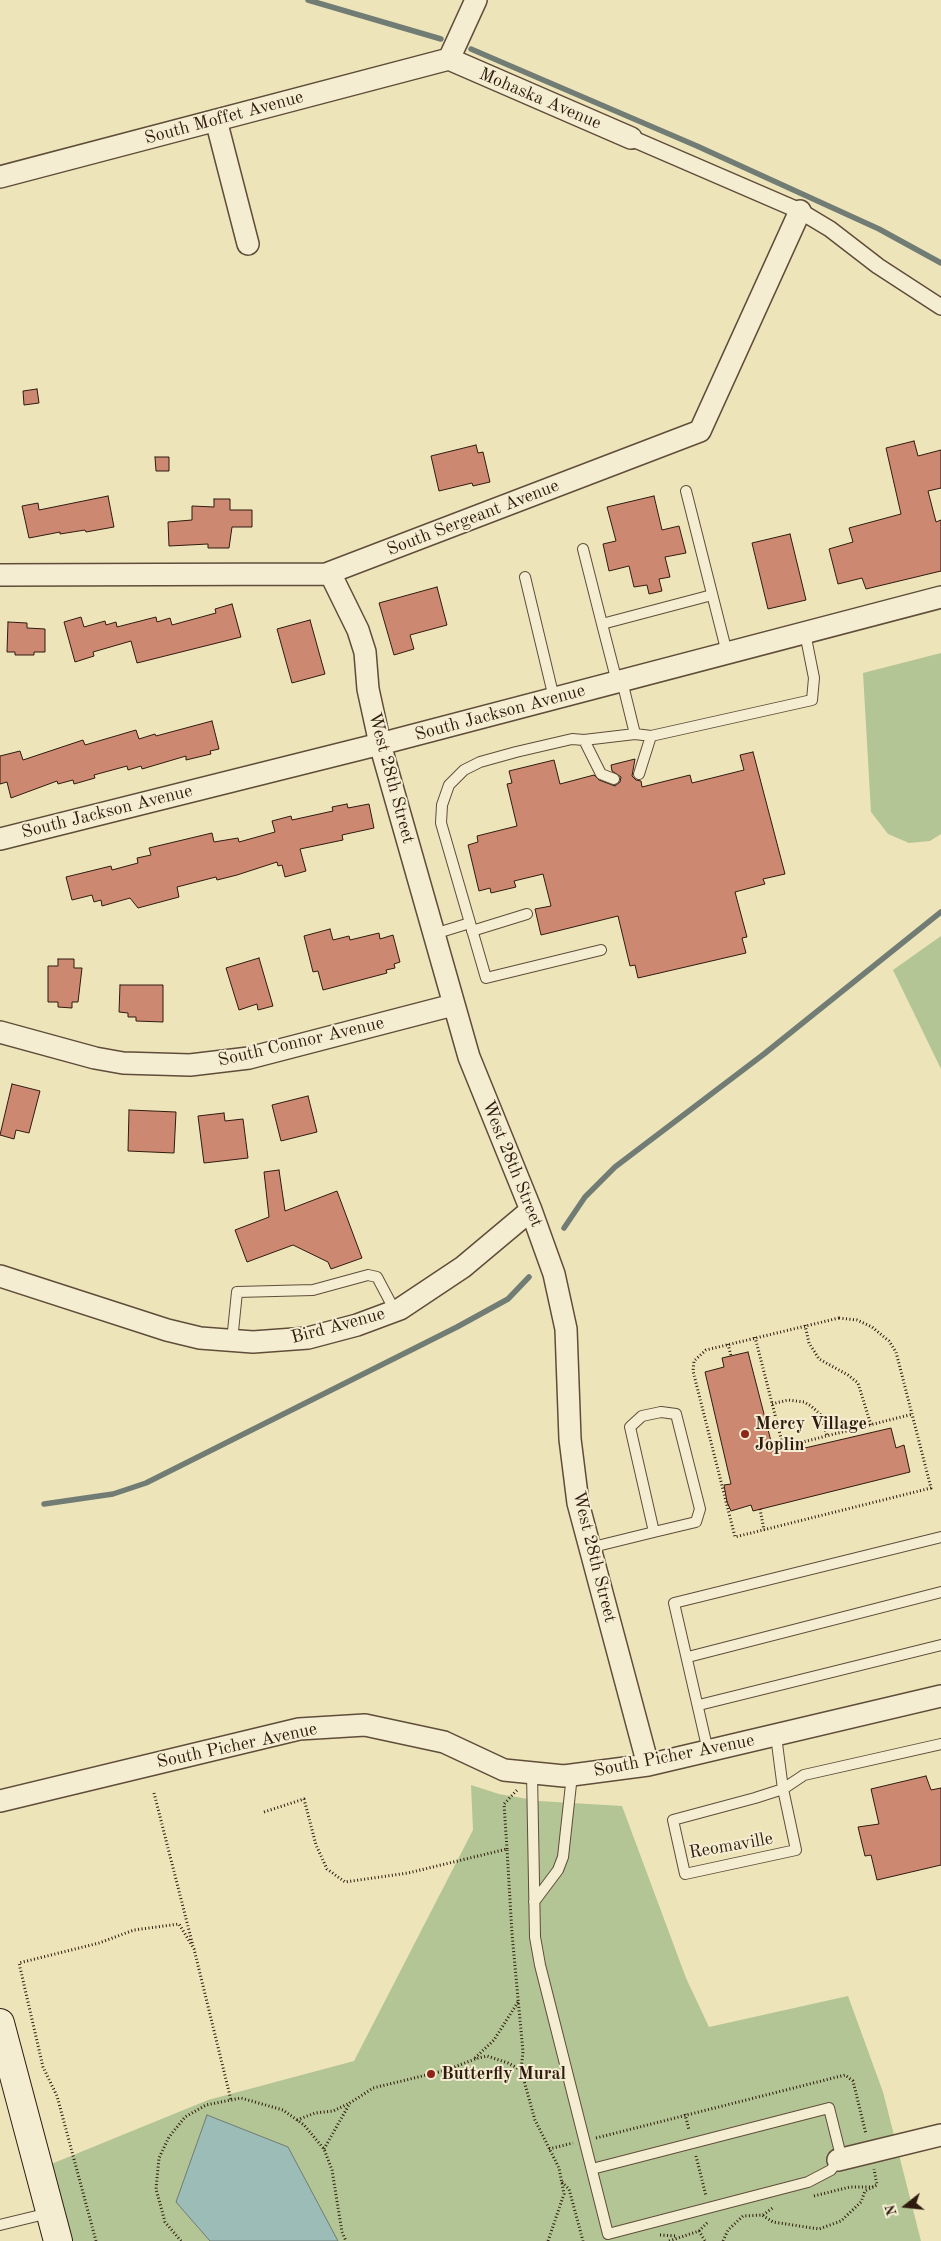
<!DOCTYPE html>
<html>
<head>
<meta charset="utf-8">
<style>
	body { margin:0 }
	#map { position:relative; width:941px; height:2241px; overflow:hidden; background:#eee4ba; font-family:"Old Standard TT",serif }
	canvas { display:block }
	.north { position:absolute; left:881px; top:2181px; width:50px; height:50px; -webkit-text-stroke:4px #f4edd2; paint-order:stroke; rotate:254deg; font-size:14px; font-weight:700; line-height:20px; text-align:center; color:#2f1b0e }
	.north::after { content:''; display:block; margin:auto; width:18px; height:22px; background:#2f1b0e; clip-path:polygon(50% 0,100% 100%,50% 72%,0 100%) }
</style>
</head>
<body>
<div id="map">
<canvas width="941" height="2241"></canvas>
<div class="north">N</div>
</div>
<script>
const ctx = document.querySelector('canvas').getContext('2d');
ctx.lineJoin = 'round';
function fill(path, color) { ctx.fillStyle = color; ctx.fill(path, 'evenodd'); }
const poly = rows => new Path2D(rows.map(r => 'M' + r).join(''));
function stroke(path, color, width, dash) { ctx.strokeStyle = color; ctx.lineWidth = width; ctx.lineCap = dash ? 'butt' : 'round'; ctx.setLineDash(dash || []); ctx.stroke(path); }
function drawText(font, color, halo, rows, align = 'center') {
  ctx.font = font + ' "Old Standard TT",serif'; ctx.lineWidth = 4; ctx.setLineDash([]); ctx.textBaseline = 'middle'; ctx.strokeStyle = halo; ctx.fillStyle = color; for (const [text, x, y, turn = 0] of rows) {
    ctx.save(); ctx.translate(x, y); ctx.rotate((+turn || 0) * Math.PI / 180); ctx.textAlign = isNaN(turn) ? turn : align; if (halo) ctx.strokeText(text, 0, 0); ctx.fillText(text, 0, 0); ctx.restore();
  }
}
const green = poly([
	[941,653,941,834,930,841,909,843,888,834,871,812,863,673],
	[941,936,941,1069,893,970],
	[471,1785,499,1794,539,1801,622,1806,686,1978,709,2027,848,1996,883,2092,921,2241,57,2241,39,2169,208,2100,354,2061,473,1830]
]);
const water = poly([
	[207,2115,288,2147,338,2241,210,2241,176,2202,207,2115]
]);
const stream = poly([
	[308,0,441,39],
	[471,49,697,146,879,229,941,263],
	[564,1228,585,1197,615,1167,764,1054,941,912],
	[44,1504,113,1494,146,1483,457,1327,508,1299,529,1277]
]);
const building = poly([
	[37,389,39,403,24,405,23,391,37,389],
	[914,441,918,456,941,450,941,488,928,491,936,522,941,520,941,571,866,589,862,578,838,584,829,549,853,542,849,528,901,514,886,448,914,441],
	[476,445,478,453,483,452,490,482,473,486,472,483,439,491,431,456,476,445],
	[155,457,169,457,169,471,156,471,155,457],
	[108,496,114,527,86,532,85,530,60,534,60,532,29,538,22,506,38,503,39,510,108,496],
	[654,496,662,530,679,526,686,553,665,557,670,577,659,579,662,591,649,594,647,585,634,587,629,566,609,571,603,544,616,541,607,507,654,496],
	[214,499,230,499,230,510,252,510,252,527,232,527,229,548,208,548,208,544,169,546,168,522,192,520,192,506,214,507,214,499],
	[790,534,806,600,768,609,752,543,790,534],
	[437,587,447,625,410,635,414,649,394,655,379,603,437,587],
	[232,604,241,637,137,663,131,641,93,652,94,656,75,662,64,622,81,617,84,627,105,621,106,625,116,622,117,627,156,617,157,622,170,618,172,625,216,613,215,609,232,604],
	[310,620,325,674,292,683,277,629,310,620],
	[8,622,27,623,27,628,45,629,45,652,34,652,34,655,15,655,15,652,7,652,8,622],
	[212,721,219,749,210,751,211,754,186,760,186,756,142,769,141,766,128,770,127,766,94,775,95,778,74,784,73,780,58,784,57,781,11,798,7,782,0,784,0,756,20,751,23,760,83,740,85,745,136,730,139,739,155,734,156,736,212,721],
	[753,752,785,874,763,879,765,884,735,892,747,937,742,938,746,953,638,978,635,965,630,966,618,916,541,935,535,909,551,906,543,874,514,881,516,887,491,893,490,888,479,891,468,845,478,842,477,836,517,826,507,784,512,783,509,771,554,760,560,784,594,775,599,780,615,786,620,782,621,777,612,771,611,765,635,759,632,776,636,780,641,781,642,787,690,775,692,783,744,770,740,755,753,752],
	[347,804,348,808,369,804,374,828,342,835,343,840,300,849,306,871,285,877,282,865,278,866,277,862,237,875,217,880,216,877,177,887,179,897,138,908,130,898,102,906,101,900,94,902,92,895,72,900,66,877,111,866,112,870,138,863,137,858,151,855,149,848,212,833,214,842,238,838,239,842,275,832,272,821,291,816,292,820,333,811,332,807,347,804],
	[330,929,333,940,349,936,350,940,379,933,380,939,393,935,400,962,394,964,395,968,386,970,387,973,323,990,318,971,313,972,304,936,330,929],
	[259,958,273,1006,258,1010,257,1004,239,1010,226,968,259,958],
	[58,959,74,959,74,968,82,968,78,1002,72,1002,72,1008,58,1007,58,1002,48,1002,48,966,58,966,58,959],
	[120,985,163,985,163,1022,136,1021,136,1017,128,1017,128,1013,119,1012,120,985],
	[12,1084,40,1091,29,1133,16,1130,14,1139,0,1135,12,1084],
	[308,1096,317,1132,281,1141,272,1105,308,1096],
	[129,1110,176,1112,174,1153,128,1151,129,1110],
	[224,1113,225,1121,243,1119,248,1158,204,1163,198,1116,224,1113],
	[279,1170,285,1211,337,1191,362,1258,331,1269,328,1262,293,1245,247,1262,235,1230,269,1217,264,1172,279,1170],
	[748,1352,772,1445,790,1440,792,1451,891,1428,896,1448,904,1445,910,1472,753,1511,751,1505,731,1511,727,1502,724,1485,731,1484,705,1372,724,1367,722,1358,748,1352],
	[926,1776,931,1790,941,1788,941,1865,877,1880,871,1855,865,1856,858,1827,879,1824,871,1789,926,1776]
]);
const path = poly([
	[839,1318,857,1320,872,1327,889,1341,896,1352,931,1488,735,1537,693,1371,694,1361,706,1350,839,1318],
	[805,1325,809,1343,819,1359,848,1375,858,1383,871,1425],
	[755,1337,782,1442],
	[728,1344,731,1356],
	[772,1404,788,1400,804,1402,811,1406,821,1415,827,1436],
	[791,1445,913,1414],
	[760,1509,764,1530],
	[154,1793,193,1946],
	[264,1812,304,1799,316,1845,327,1869,345,1882,408,1873,507,1849,512,1934,523,2052,521,2070],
	[507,1849,504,1804,517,1790],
	[475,2058,494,2040,518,2002],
	[685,2114,689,2130],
	[297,2120,315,2113,333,2111,350,2103],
	[596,2138,845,2075,853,2081,866,2134],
	[324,2149,350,2103,373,2088,447,2070,475,2059,487,2056,508,2063,521,2070,535,2120,559,2168,564,2194,548,2241],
	[549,2149,573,2143],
	[696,2156,706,2196],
	[562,2182,569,2189,583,2241],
	[814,2196,850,2187,874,2187],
	[763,2215,774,2207],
	[699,2231,708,2222],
	[660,2235,677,2236],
	[96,2241,57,2096,43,2067,19,1963,99,1943,134,1930,179,1924,194,1949,231,2100],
	[181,2241,165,2222,156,2189,159,2158,169,2137,185,2117,206,2105,241,2098,283,2110,304,2125,324,2149,332,2170,342,2232,346,2241],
	[669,2241,699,2231,705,2241],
	[723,2241,728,2230,743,2216,762,2215,773,2222,819,2229,841,2221,861,2202,865,2191,877,2185,874,2169]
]);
const service = poly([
	[686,491,727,653],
	[583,549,602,624],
	[525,577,554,698],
	[622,681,635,734],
	[617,682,602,624,712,595],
	[584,740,601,774,614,779],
	[639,774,651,736],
	[472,931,527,914],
	[434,934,470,923],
	[601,950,486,978,441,823,442,805,449,785,464,770,480,762,516,752,572,739,584,740,635,734,651,736,812,700,814,678,805,633],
	[232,1341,237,1292,313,1290,368,1275,377,1277,395,1311],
	[661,1412,676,1414,700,1509,696,1522,654,1532,630,1427,642,1416,661,1412],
	[589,1548,654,1532],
	[688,1657,941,1592],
	[699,1705,941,1645],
	[776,1736,783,1789,796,1850,685,1874,673,1820,755,1798,783,1789,804,1775,941,1744],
	[708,1751,674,1603,941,1537],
	[532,1773,535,1937,540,1965,608,2234,808,2182,831,2170,838,2160,840,2152,829,2108,592,2169],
	[534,1902,558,1870,563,1857,572,1775],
	[0,2225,49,2213]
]);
const pedestrian = poly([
	[631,138,800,211,830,229,878,266,941,307]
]);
const minor = poly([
	[449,59,631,138],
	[449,59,476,0],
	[216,120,248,244],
	[0,177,449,59],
	[330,573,358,630,365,652,368,689,380,744,469,1057,531,1210,554,1274,566,1329,570,1439,578,1503,648,1765],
	[0,575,326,574,700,431,800,211],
	[0,839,380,744,941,597],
	[0,1032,95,1058,123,1063,190,1065,249,1058,453,1005],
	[0,1276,167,1330,200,1338,253,1342,308,1338,357,1325,400,1309,463,1267,531,1210],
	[0,1801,299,1729,365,1725,444,1742,504,1770,564,1776,648,1765,941,1696],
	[838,2160,941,2135]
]);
const secondary = poly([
	[0,2023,58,2241]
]);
const markers = [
	[745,1434,5,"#8f2418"],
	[431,2074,5,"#8f2418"]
];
const streetNames = [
	["Mohaska Avenue",540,99,23],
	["South Moffet Avenue",224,118,-15],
	["South Sergeant Avenue",473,518,-21],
	["South Jackson Avenue",500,713,-15],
	["West 28th Street",391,778,75],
	["South Jackson Avenue",107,812,-14],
	["South Connor Avenue",301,1042,-13],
	["West 28th Street",512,1164,68],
	["Bird Avenue",338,1326,-15],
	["West 28th Street",594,1557,76],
	["South Picher Avenue",237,1746,-12],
	["South Picher Avenue",674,1756,-11],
	["Reomaville",731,1846,-10]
];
const poiNames = [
	["Mercy Village",755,1424],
	["Joplin",755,1445],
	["Butterfly Mural",441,2074]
];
fill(green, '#b3c594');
fill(water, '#9cbcb8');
stroke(water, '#707c74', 1);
stroke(stream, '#707c74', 5.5);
fill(building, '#cc8871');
stroke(building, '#2f1b0e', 1);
stroke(service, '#5f4d39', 12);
stroke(pedestrian, '#5f4d39', 18);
stroke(minor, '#5f4d39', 24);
stroke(secondary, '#2f1b0e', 30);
stroke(path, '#2f1b0e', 3, [1, 2.5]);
stroke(service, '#f4edd2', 10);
stroke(pedestrian, '#f4edd2', 15);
stroke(minor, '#f4edd2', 21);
stroke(secondary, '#f4edd2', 28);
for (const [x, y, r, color] of markers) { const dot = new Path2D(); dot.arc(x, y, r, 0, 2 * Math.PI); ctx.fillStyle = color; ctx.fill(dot); stroke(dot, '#f4edd2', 2); }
drawText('18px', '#2f1b0e', '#f4edd2', streetNames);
drawText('bold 18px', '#2f1b0e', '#f4edd2', poiNames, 'left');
</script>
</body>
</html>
